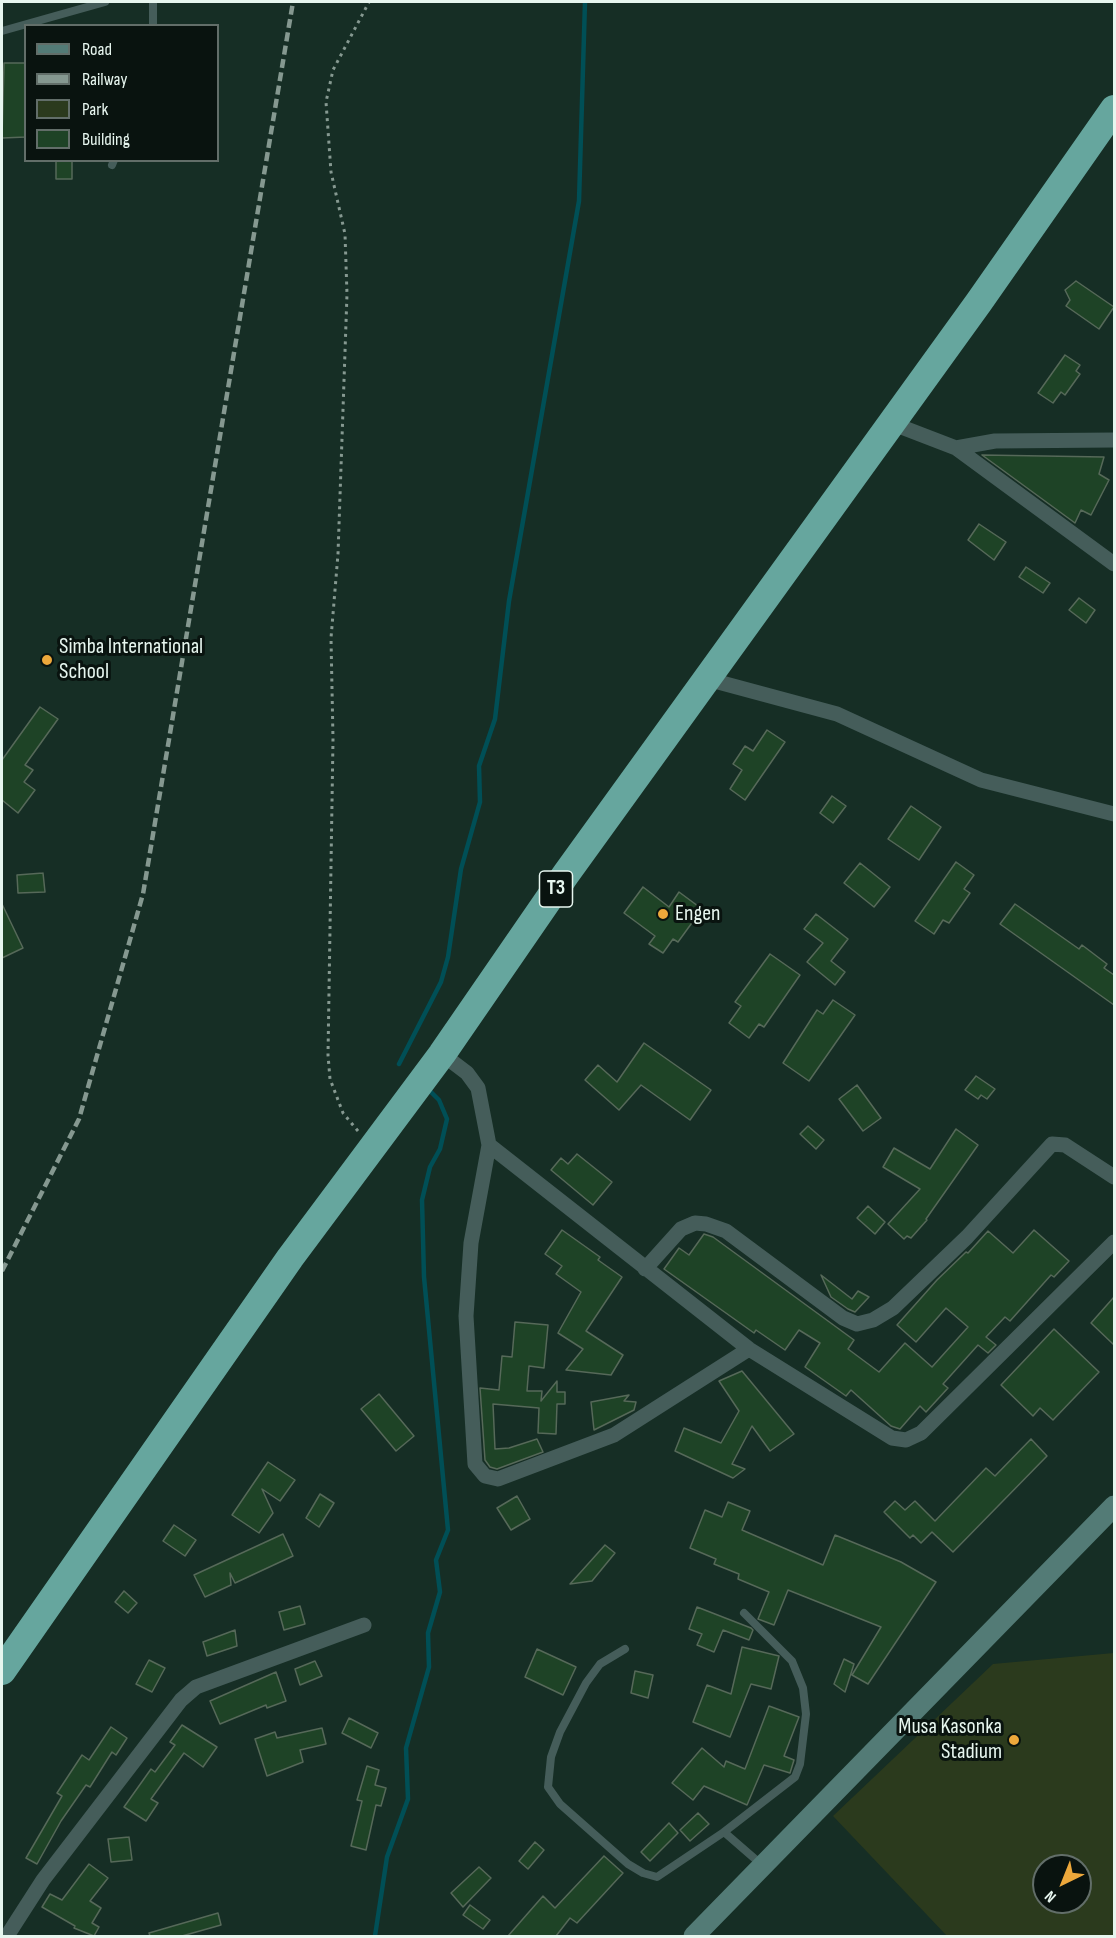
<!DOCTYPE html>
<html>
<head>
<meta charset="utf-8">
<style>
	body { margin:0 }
	#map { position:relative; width:1116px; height:1938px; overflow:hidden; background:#162e25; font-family:"Sofia Sans Condensed",sans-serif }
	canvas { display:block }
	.frame { position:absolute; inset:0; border:3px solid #e7f6ef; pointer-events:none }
	.legend { position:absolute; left:24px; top:24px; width:195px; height:138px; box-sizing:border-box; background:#09130f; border:2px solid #626e69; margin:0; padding:8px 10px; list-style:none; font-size:18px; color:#e7f6ef }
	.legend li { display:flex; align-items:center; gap:12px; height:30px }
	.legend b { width:30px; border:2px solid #626e69 }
	.north { position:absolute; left:1032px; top:1854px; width:60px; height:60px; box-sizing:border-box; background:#09130f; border:2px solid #626e69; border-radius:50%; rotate:223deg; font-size:16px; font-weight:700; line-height:24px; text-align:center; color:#e7f6ef }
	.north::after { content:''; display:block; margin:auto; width:21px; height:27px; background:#eda83b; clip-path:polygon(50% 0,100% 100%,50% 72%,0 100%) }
</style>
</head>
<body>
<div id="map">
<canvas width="1116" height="1938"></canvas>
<div class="frame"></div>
<ul class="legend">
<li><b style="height:8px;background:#537b76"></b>Road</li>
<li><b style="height:8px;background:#859890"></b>Railway</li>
<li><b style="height:16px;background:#2b3a1d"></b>Park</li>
<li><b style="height:16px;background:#1e4326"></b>Building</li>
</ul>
<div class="north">N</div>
</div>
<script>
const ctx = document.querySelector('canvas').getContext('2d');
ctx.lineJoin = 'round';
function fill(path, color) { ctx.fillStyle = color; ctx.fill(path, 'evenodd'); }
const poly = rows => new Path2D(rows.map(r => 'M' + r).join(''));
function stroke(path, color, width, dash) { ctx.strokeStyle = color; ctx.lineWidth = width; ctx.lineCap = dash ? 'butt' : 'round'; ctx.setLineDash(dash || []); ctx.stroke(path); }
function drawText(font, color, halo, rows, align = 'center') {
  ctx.font = font + ' "Sofia Sans Condensed",sans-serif'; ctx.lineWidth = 6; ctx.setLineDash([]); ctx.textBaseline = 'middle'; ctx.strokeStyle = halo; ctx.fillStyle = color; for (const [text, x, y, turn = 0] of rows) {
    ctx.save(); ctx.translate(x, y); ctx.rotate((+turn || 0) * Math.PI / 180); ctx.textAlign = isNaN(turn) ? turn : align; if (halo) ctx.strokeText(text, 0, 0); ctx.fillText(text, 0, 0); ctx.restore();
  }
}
const green = poly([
	[1114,1653,1114,1936,947,1936,833,1816,993,1664],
	[1044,1866,1080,1866,1080,1902,1044,1902]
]);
const stream = poly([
	[399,1064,441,982,448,957,461,869,480,802,479,766,495,719,509,601,579,201,585,2],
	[375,1936,387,1857,408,1799,406,1748,429,1667,428,1633,440,1592,436,1560,448,1530,424,1277,422,1200,430,1167,440,1149,447,1119,439,1100,427,1088]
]);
const building = poly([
	[4,63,26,63,26,137,2,138,4,63],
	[56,160,72,160,72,179,56,179,56,160],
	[1076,281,1114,307,1099,329,1066,306,1070,300,1065,290,1076,281],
	[1065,355,1080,365,1076,371,1080,374,1065,395,1061,392,1053,403,1038,393,1065,355],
	[982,455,1104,457,1099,474,1109,480,1091,515,1081,510,1075,523,982,455],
	[979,524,1006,542,994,560,968,540,979,524],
	[1026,567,1050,583,1043,593,1019,577,1026,567],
	[1079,598,1095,610,1086,623,1069,610,1079,598],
	[40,707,58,719,25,765,33,770,24,782,35,790,18,813,2,800,2,760,40,707],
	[767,730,785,742,745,800,730,789,742,770,733,764,745,746,753,751,767,730],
	[832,796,846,806,833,823,820,813,832,796],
	[911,806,941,827,919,860,888,839,911,806],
	[956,862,974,875,964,889,970,893,949,923,943,920,934,934,915,921,956,862],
	[860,863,890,887,874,907,844,883,860,863],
	[43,873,45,892,18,893,17,875,43,873],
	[643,887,669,907,679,892,702,909,678,942,673,939,663,953,649,944,655,936,624,913,643,887],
	[2,904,23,948,2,958,2,904],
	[1015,904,1079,949,1082,945,1107,964,1104,968,1114,975,1114,1005,1000,924,1015,904],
	[816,914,848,939,831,961,845,972,835,985,807,962,823,943,804,929,816,914],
	[770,954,800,975,764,1027,759,1024,749,1038,729,1023,741,1006,735,1002,770,954],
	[833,1000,855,1015,809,1081,783,1063,817,1010,823,1014,833,1000],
	[644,1043,711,1090,690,1120,641,1085,619,1110,585,1080,598,1065,617,1082,644,1043],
	[976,1076,995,1089,987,1099,981,1095,978,1099,965,1090,976,1076],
	[857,1085,881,1118,863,1131,839,1099,857,1085],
	[808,1126,824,1140,816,1149,800,1134,808,1126],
	[956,1129,978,1145,926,1219,927,1220,911,1238,907,1236,904,1239,888,1224,920,1189,883,1167,894,1148,930,1169,956,1129],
	[577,1154,612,1182,593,1205,551,1170,561,1158,568,1164,577,1154],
	[868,1206,885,1222,875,1234,857,1218,868,1206],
	[562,1230,600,1257,598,1260,622,1277,586,1331,623,1355,611,1375,566,1370,583,1349,558,1333,581,1292,556,1274,562,1266,545,1254,562,1230],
	[1034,1230,1069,1261,1054,1277,1051,1275,1010,1321,1005,1317,986,1337,996,1345,988,1353,978,1345,943,1384,948,1388,926,1412,920,1406,900,1429,891,1426,851,1390,846,1396,805,1367,820,1343,799,1330,785,1350,756,1330,754,1333,664,1269,679,1248,689,1255,704,1234,713,1237,854,1340,848,1349,879,1372,905,1343,932,1367,968,1327,946,1308,916,1342,897,1325,937,1280,966,1252,968,1253,988,1231,1013,1253,1034,1230],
	[821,1275,852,1299,858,1291,869,1297,855,1312,848,1309,831,1297,821,1275],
	[1114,1297,1114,1345,1091,1323,1114,1297],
	[515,1322,548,1325,544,1368,529,1366,527,1391,542,1391,541,1401,557,1381,557,1392,565,1392,565,1404,557,1404,556,1434,538,1433,539,1408,493,1404,495,1449,509,1448,537,1439,543,1452,497,1469,490,1467,485,1460,480,1388,499,1390,502,1356,512,1357,515,1322],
	[1054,1329,1099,1372,1053,1420,1040,1408,1033,1416,1001,1385,1054,1329],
	[742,1371,794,1434,770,1451,752,1426,732,1464,745,1469,733,1478,675,1451,684,1428,721,1443,739,1411,719,1381,742,1371],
	[379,1394,414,1436,396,1451,361,1409,379,1394],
	[629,1395,624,1401,636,1402,634,1410,594,1430,591,1402,629,1395],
	[1031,1439,1047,1456,953,1552,932,1532,921,1543,913,1535,910,1538,884,1512,895,1501,905,1510,915,1501,935,1521,986,1468,995,1476,1031,1439],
	[268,1462,295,1480,280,1501,262,1489,273,1513,259,1533,232,1515,268,1462],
	[320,1494,334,1503,319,1527,306,1518,320,1494],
	[517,1496,530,1519,511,1530,497,1508,517,1496],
	[728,1502,750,1511,742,1530,823,1565,835,1535,901,1562,936,1582,868,1684,852,1675,881,1627,788,1590,774,1625,758,1619,769,1592,738,1579,739,1574,714,1564,716,1559,690,1548,705,1510,722,1517,728,1502],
	[174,1525,196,1540,185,1556,163,1541,174,1525],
	[283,1534,293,1556,235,1583,230,1573,231,1585,205,1597,194,1575,283,1534],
	[605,1545,615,1553,592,1581,570,1584,605,1545],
	[124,1591,137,1603,128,1613,115,1602,124,1591],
	[300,1606,305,1624,284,1630,279,1612,300,1606],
	[697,1607,751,1628,753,1630,749,1640,723,1630,714,1652,697,1645,702,1634,689,1629,697,1607],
	[235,1630,237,1646,207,1656,203,1642,235,1630],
	[742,1647,779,1656,771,1689,751,1684,730,1737,693,1722,707,1685,731,1694,742,1647],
	[537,1649,576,1667,563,1695,525,1677,537,1649],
	[844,1659,854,1664,845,1692,834,1684,844,1659],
	[149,1660,165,1668,152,1692,136,1684,149,1660],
	[315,1661,322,1676,300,1685,295,1669,315,1661],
	[635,1671,653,1675,648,1698,631,1693,635,1671],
	[276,1672,286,1701,267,1708,266,1705,220,1724,210,1701,276,1672],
	[769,1706,799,1717,784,1756,794,1760,790,1773,764,1765,747,1805,704,1786,693,1800,672,1783,702,1748,724,1767,726,1761,745,1769,769,1706],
	[349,1718,378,1733,371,1748,342,1733,349,1718],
	[182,1725,217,1747,203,1767,184,1753,151,1799,158,1803,146,1821,124,1807,151,1769,155,1772,175,1745,170,1742,182,1725],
	[111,1727,127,1738,116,1755,112,1752,90,1787,86,1785,61,1821,37,1864,26,1858,62,1796,57,1793,82,1755,89,1760,111,1727],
	[322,1728,326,1744,300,1750,303,1762,267,1776,255,1739,275,1732,277,1738,322,1728],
	[367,1766,379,1770,375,1785,386,1788,381,1806,376,1805,366,1850,351,1846,362,1801,357,1800,367,1766],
	[698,1813,709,1824,690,1841,680,1830,698,1813],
	[669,1823,678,1833,650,1861,641,1852,669,1823],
	[129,1837,132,1860,111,1862,108,1839,129,1837],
	[535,1842,544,1850,528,1869,519,1861,535,1842],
	[604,1856,623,1873,577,1923,570,1918,556,1936,508,1936,543,1896,555,1908,604,1856],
	[89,1864,108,1878,90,1901,101,1908,92,1923,99,1927,94,1936,74,1928,75,1926,42,1907,50,1894,62,1900,89,1864],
	[479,1867,491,1878,463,1907,451,1893,479,1867],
	[470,1905,490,1920,483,1929,463,1915,470,1905],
	[218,1913,221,1925,182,1936,150,1936,149,1933,218,1913]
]);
const path = poly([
	[358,1131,343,1113,330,1079,328,1055,333,739,331,638,338,554,347,294,345,234,331,172,326,102,333,70,369,2]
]);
const lane = poly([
	[153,2,153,26],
	[2,31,105,2],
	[112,165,114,160],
	[625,1649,600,1664,586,1683,560,1732,551,1757,548,1787,560,1804,628,1864,643,1873,657,1877,724,1832,762,1865],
	[724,1832,795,1777,800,1764,806,1714,803,1688,792,1661,744,1613]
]);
const street = poly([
	[891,423,956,448,1114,564],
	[956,448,995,441,1114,440],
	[707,679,837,714,981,780,1114,814],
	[442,1054,467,1073,478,1088,489,1145,749,1349,892,1438,906,1440,921,1433,1114,1242],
	[489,1145,471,1243,466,1316,475,1464,485,1476,498,1479,614,1435,749,1349],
	[645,1269,681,1229,695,1223,706,1224,726,1231,843,1318,857,1324,873,1320,893,1308,967,1237,1052,1144,1065,1145,1114,1177],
	[7,1936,43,1880,181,1700,196,1687,364,1625]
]);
const secondary = poly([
	[694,1936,1114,1506]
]);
const highway = poly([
	[2,1671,290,1258,442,1054,566,874,979,302,1114,109]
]);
const rail = poly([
	[2,1271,79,1119,143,894,293,2]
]);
const markers = [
	[47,660,6,"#eda83b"],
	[663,914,6,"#eda83b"],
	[1014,1740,6,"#eda83b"]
];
const shields = [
	[556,889,33]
];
const shieldNames = [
	["T3",556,889]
];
const poiNames = [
	["Simba International",59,647],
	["School",59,672],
	["Engen",675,914],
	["Musa Kasonka",1002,1727,"right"],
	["Stadium",1002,1752,"right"]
];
fill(green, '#2b3a1d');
stroke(stream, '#004f56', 4.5);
fill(building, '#1e4326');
stroke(building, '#566959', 1.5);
stroke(path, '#869991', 3, [3, 4.5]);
stroke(lane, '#455d5a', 8);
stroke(street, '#455d5a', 15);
stroke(secondary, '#537b76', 21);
stroke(highway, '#66a69e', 28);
stroke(rail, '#859890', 4.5, [9, 4.5]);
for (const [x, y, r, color] of markers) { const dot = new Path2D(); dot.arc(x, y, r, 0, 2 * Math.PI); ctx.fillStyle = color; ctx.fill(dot); stroke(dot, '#09130f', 2); }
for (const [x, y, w] of shields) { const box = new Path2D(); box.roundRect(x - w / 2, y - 18, w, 36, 4.5); ctx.fillStyle = '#09130f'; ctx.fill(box); stroke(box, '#e7f6ef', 1.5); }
drawText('bold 21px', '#e7f6ef', null, shieldNames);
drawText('22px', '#e7f6ef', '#09130f', poiNames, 'left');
</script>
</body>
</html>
